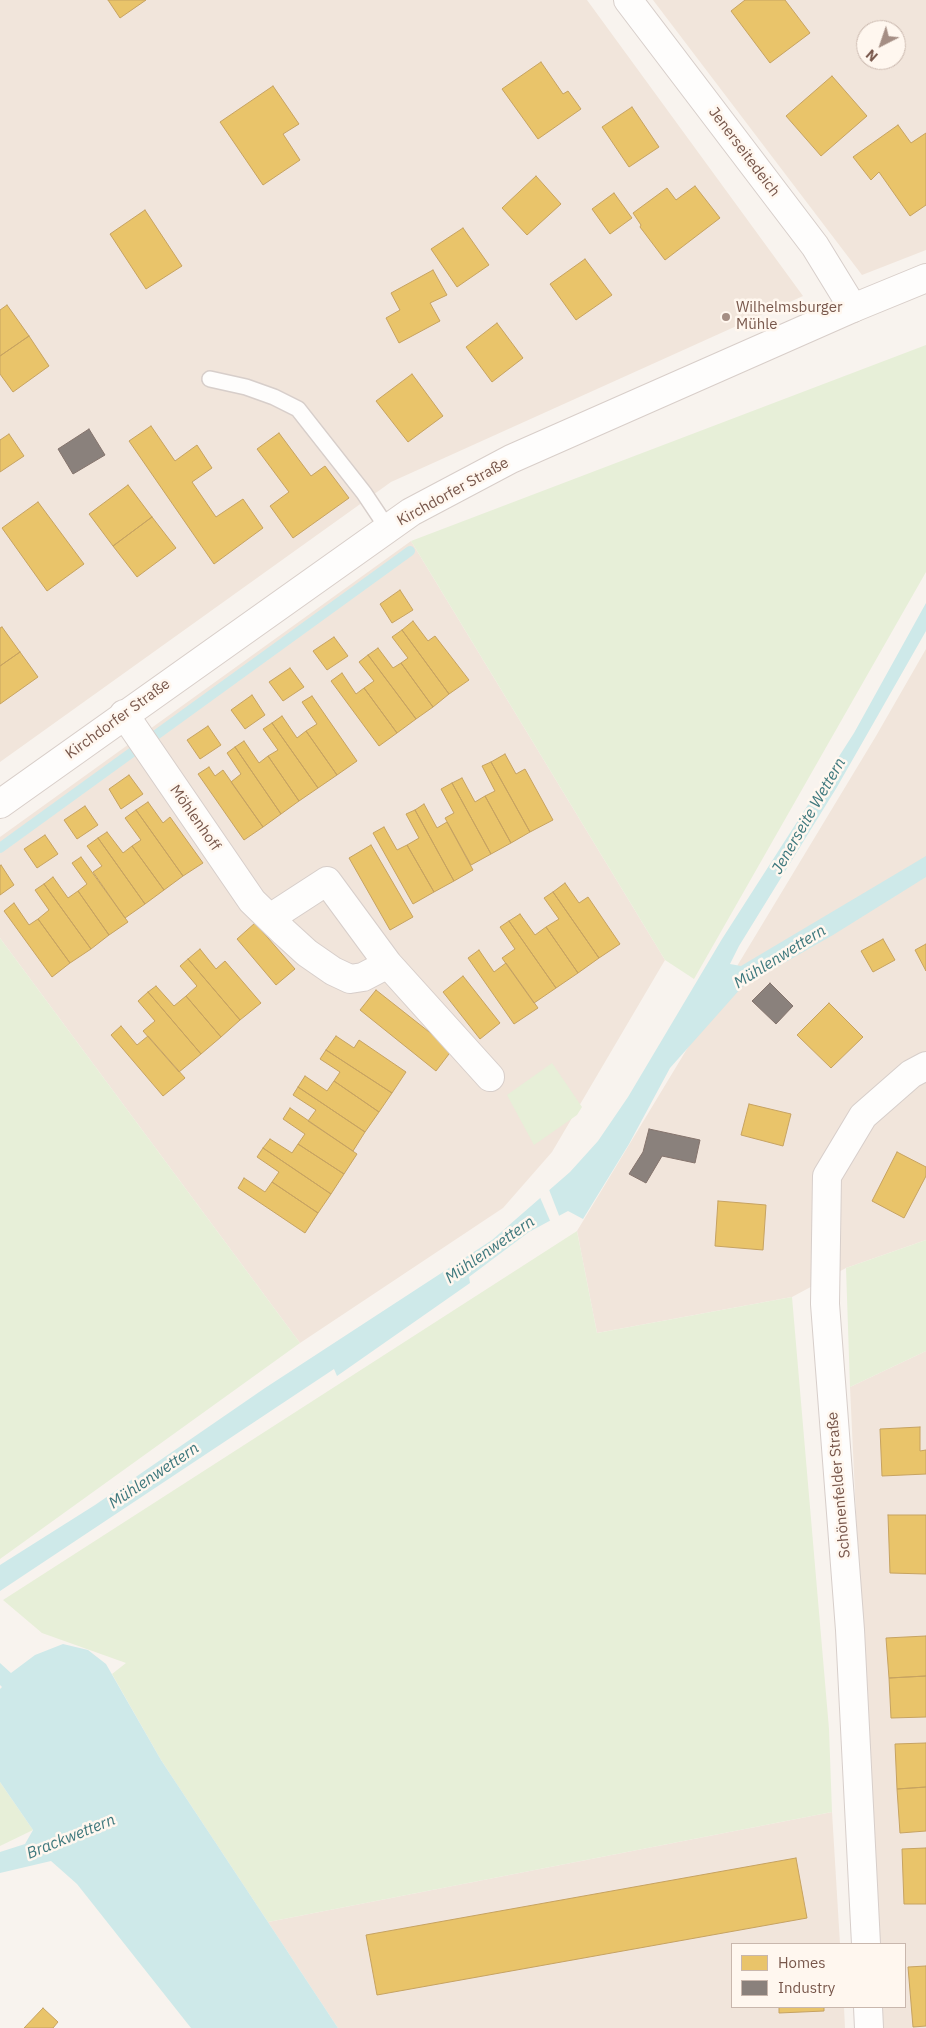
<!DOCTYPE html>
<html>
<head>
<meta charset="utf-8">
<style>
	body { margin:0 }
	#map { position:relative; width:926px; height:2028px; overflow:hidden; background:#f8f3ee; font-family:"IBM Plex Sans",sans-serif }
	canvas { display:block }
	.legend { position:absolute; left:731px; top:1943px; width:175px; height:65px; box-sizing:border-box; background:#fff7ef; border:1px solid #c9b7ad; margin:0; padding:6px 9px; list-style:none; font-size:15px; color:#78574b }
	.legend li { display:flex; align-items:center; gap:10px; height:25px }
	.legend b { width:25px; border:1px solid #c9b7ad }
	.north { position:absolute; left:856px; top:20px; width:50px; height:50px; box-sizing:border-box; background:#fff7ef; border:1px solid #c9b7ad; border-radius:50%; rotate:221deg; font-size:14px; font-weight:700; line-height:20px; text-align:center; color:#78574b }
	.north::after { content:''; display:block; margin:auto; width:18px; height:22px; background:#a58e84; clip-path:polygon(50% 0,100% 100%,50% 72%,0 100%) }
</style>
</head>
<body>
<div id="map">
<canvas width="926" height="2028"></canvas>
<ul class="legend">
<li><b style="height:14px;background:#e9c46a"></b>Homes</li>
<li><b style="height:14px;background:#8a817c"></b>Industry</li>
</ul>
<div class="north">N</div>
</div>
<script>
const ctx = document.querySelector('canvas').getContext('2d');
ctx.lineJoin = 'round';
function fill(path, color) { ctx.fillStyle = color; ctx.fill(path, 'evenodd'); }
const poly = rows => new Path2D(rows.map(r => 'M' + r).join(''));
function stroke(path, color, width, dash) { ctx.strokeStyle = color; ctx.lineWidth = width; ctx.lineCap = dash ? 'butt' : 'round'; ctx.setLineDash(dash || []); ctx.stroke(path); }
function drawText(font, color, halo, rows, align = 'center') {
  ctx.font = font + ' "IBM Plex Sans",sans-serif'; ctx.lineWidth = 5; ctx.setLineDash([]); ctx.textBaseline = 'middle'; ctx.strokeStyle = halo; ctx.fillStyle = color; for (const [text, x, y, turn = 0] of rows) {
    ctx.save(); ctx.translate(x, y); ctx.rotate((+turn || 0) * Math.PI / 180); ctx.textAlign = isNaN(turn) ? turn : align; if (halo) ctx.strokeText(text, 0, 0); ctx.fillText(text, 0, 0); ctx.restore();
  }
}
const residential = poly([
	[0,0,587,0,803,296,391,482,0,762],
	[653,0,926,0,926,250,862,275],
	[866,30,896,30,896,60,866,60],
	[411,541,665,960,552,1152,503,1208,300,1343,0,938,0,837],
	[926,649,926,1240,846,1268,792,1297,597,1333,577,1231,876,736],
	[926,1351,926,2028,880,2028,879,2007,905,2007,905,1944,876,1944,850,1387],
	[832,1812,840,1944,732,1944,732,2007,844,2007,845,2028,338,2028,268,1922]
]);
const green = poly([
	[926,345,926,572,694,979,665,960,411,541],
	[0,938,300,1343,0,1559],
	[552,1063,582,1107,577,1115,534,1145,507,1095],
	[577,1231,597,1333,792,1297,829,1729,832,1812,268,1922,161,1760,112,1674,126,1663,42,1633,3,1600],
	[926,1240,926,1351,850,1387,846,1268],
	[0,1782,33,1830,0,1846]
]);
const water = poly([
	[926,603,926,631,837,787,739,946,730,964,741,966,926,856,926,877,833,935,742,987,670,1068,629,1144,583,1219,568,1211,529,1232,469,1277,470,1283,337,1376,334,1369,0,1591,0,1565,95,1505,265,1388,492,1240,570,1172,598,1141,628,1097,722,939,854,733],
	[63,1644,88,1650,106,1664,161,1760,338,2028,191,2028,77,1884,51,1861,0,1873,0,1852,25,1844,33,1830,0,1782,0,1689,2,1687,0,1685,0,1663,11,1673,35,1655]
]);
const pier = poly([
	[548,1187,560,1218,551,1223,539,1195]
]);
const homes = poly([
	[108,0,146,0,120,18,108,0],
	[745,0,785,0,810,33,770,63,731,11,745,0],
	[541,62,563,94,568,91,581,109,538,139,502,89,541,62],
	[832,76,867,116,821,156,786,116,832,76],
	[273,86,299,124,283,134,300,160,263,185,220,122,273,86],
	[632,107,659,147,629,167,602,127,632,107],
	[898,125,911,143,926,133,926,205,910,216,879,172,871,180,853,157,898,125],
	[536,176,561,204,527,235,502,208,536,176],
	[695,186,720,218,665,260,640,227,641,225,633,213,667,188,676,200,695,186],
	[614,193,632,218,610,234,592,209,614,193],
	[145,210,182,266,146,289,110,234,145,210],
	[463,228,489,265,457,287,431,249,463,228],
	[585,259,612,295,576,320,550,284,585,259],
	[433,270,447,295,430,303,440,321,399,343,386,318,400,310,391,293,433,270],
	[7,305,29,336,0,356,0,310,7,305],
	[497,323,523,358,492,382,466,347,497,323],
	[29,336,49,366,13,392,0,374,0,356,29,336],
	[412,374,443,416,408,442,376,401,412,374],
	[151,426,175,461,197,445,212,468,192,482,216,517,243,499,263,528,214,564,129,441,151,426],
	[279,433,311,476,325,466,349,498,293,538,270,506,289,492,257,449,279,433],
	[9,434,24,456,0,472,0,440,9,434],
	[128,485,152,517,113,546,89,514,128,485],
	[38,502,84,564,47,591,2,528,38,502],
	[152,517,176,548,137,577,113,546,152,517],
	[400,590,413,610,392,623,380,604,400,590],
	[413,621,428,641,435,636,469,680,449,694,402,630,413,621],
	[2,627,20,652,0,666,0,628,2,627],
	[402,630,449,694,433,707,401,663,408,658,392,637,402,630],
	[334,637,348,656,327,670,313,651,334,637],
	[378,648,393,668,401,663,433,707,416,719,368,655,378,648],
	[20,652,38,677,0,704,0,666,20,652],
	[368,655,416,719,397,733,364,688,374,681,359,662,368,655],
	[290,668,304,687,283,701,269,682,290,668],
	[342,673,356,694,364,688,397,733,379,746,331,681,342,673],
	[252,695,265,715,245,729,231,710,252,695],
	[312,696,357,761,337,775,306,731,317,724,302,702,312,696],
	[282,716,297,738,306,731,337,775,318,788,272,723,282,716],
	[272,723,318,788,299,801,268,756,278,750,263,729,272,723],
	[208,726,221,745,200,759,187,740,208,726],
	[244,741,259,763,268,756,299,801,281,814,235,747,244,741],
	[235,747,281,814,263,827,231,782,241,774,227,753,235,747],
	[505,754,516,774,525,769,553,820,530,832,491,762,505,754],
	[491,762,530,832,511,843,485,796,495,791,482,766,491,762],
	[209,767,215,776,223,770,263,827,244,840,198,774,209,767],
	[129,775,143,794,121,809,109,789,129,775],
	[462,778,475,802,485,796,511,843,491,854,452,783,462,778],
	[452,783,491,854,471,865,445,818,454,813,441,789,452,783],
	[148,802,163,823,170,817,203,863,183,876,136,810,148,802],
	[424,804,437,828,447,822,473,870,454,881,415,810,424,804],
	[85,806,98,825,77,839,64,820,85,806],
	[136,810,183,876,164,890,132,846,141,840,125,818,136,810],
	[415,810,454,881,434,892,407,845,419,838,406,814,415,810],
	[384,827,397,850,407,845,434,892,413,904,373,833,384,827],
	[107,832,123,853,132,846,164,890,145,904,98,838,107,832],
	[45,835,58,854,37,868,24,849,45,835],
	[98,838,145,904,125,918,93,872,102,866,87,846,98,838],
	[371,845,413,917,390,930,349,858,371,845],
	[81,857,128,922,109,935,78,891,87,884,72,863,81,857],
	[1,865,14,885,0,895,0,866,1,865],
	[53,877,68,898,78,891,109,935,91,949,44,884,53,877],
	[565,883,579,903,588,897,620,944,599,958,553,892,565,883],
	[44,884,91,949,70,963,38,919,49,910,35,890,44,884],
	[553,892,599,958,578,973,546,927,559,919,544,898,553,892],
	[14,903,29,925,38,919,70,963,52,977,4,911,14,903],
	[520,914,535,935,546,927,578,973,556,988,509,921,520,914],
	[509,921,556,988,534,1003,502,958,515,949,500,927,509,921],
	[255,923,295,969,276,985,237,939,255,923],
	[883,939,895,960,873,972,861,951,883,939],
	[926,944,926,971,915,950,926,944],
	[200,949,216,969,225,961,261,1003,240,1020,188,959,200,949],
	[479,950,494,972,506,963,538,1008,514,1024,468,958,479,950],
	[188,959,240,1020,221,1037,186,996,197,986,180,966,188,959],
	[463,976,500,1023,480,1039,443,992,463,976],
	[156,986,174,1006,186,996,221,1037,201,1054,148,992,156,986],
	[376,990,452,1050,436,1071,360,1010,376,990],
	[148,992,201,1054,179,1072,143,1031,155,1021,138,1001,148,992],
	[829,1003,863,1037,831,1068,797,1035,829,1003],
	[121,1026,137,1045,148,1036,185,1078,163,1096,111,1035,121,1026],
	[336,1036,354,1048,359,1040,406,1072,392,1093,326,1050,336,1036],
	[326,1050,392,1093,379,1112,334,1081,340,1072,320,1059,326,1050],
	[305,1076,327,1091,334,1081,379,1112,365,1132,298,1087,305,1076],
	[298,1087,365,1132,353,1151,308,1121,316,1110,293,1095,298,1087],
	[749,1104,791,1114,783,1146,741,1135,749,1104],
	[290,1108,357,1154,344,1174,298,1144,305,1134,283,1119,290,1108],
	[270,1139,292,1153,298,1144,344,1174,331,1194,263,1148,270,1139],
	[263,1148,331,1194,318,1213,272,1182,279,1172,257,1157,263,1148],
	[897,1152,926,1167,926,1176,904,1218,872,1201,897,1152],
	[244,1178,265,1192,272,1182,318,1213,305,1233,238,1188,244,1178],
	[718,1201,766,1205,763,1250,715,1246,718,1201],
	[920,1427,920,1451,926,1450,926,1474,882,1476,880,1429,920,1427],
	[888,1515,926,1515,926,1574,890,1573,888,1515],
	[926,1636,926,1676,889,1678,886,1638,926,1636],
	[926,1676,926,1717,891,1718,889,1678,926,1676],
	[926,1743,926,1787,897,1789,895,1744,926,1743],
	[926,1787,926,1831,900,1833,897,1789,926,1787],
	[926,1848,926,1904,904,1904,902,1849,926,1848],
	[796,1858,807,1918,377,1995,366,1935,796,1858],
	[926,1966,926,2026,913,2027,908,1967,926,1966],
	[779,2007,824,2007,824,2011,779,2013,779,2007],
	[43,2008,58,2022,53,2028,24,2028,43,2008]
]);
const industry = poly([
	[89,429,105,455,73,474,58,449,89,429],
	[770,983,793,1006,776,1024,752,1001,770,983],
	[649,1129,700,1140,695,1163,662,1156,646,1183,629,1174,643,1152,649,1129]
]);
const stream = poly([
	[0,848,410,551]
]);
const lane = poly([
	[210,379,246,387,274,397,298,409,364,493,388,529]
]);
const street = poly([
	[628,0,815,246,853,308],
	[124,714,252,901,284,932,307,953,333,971,350,979,363,977,388,964],
	[270,918,327,881,388,964,490,1077],
	[866,1944,850,1630,825,1304,827,1176,863,1116,911,1074,926,1066],
	[868,2007,869,2028]
]);
const secondary = poly([
	[0,804,411,512,511,459,853,308,926,278]
]);
const markers = [
	[726,317,5,"#a58e84"]
];
const streetNames = [
	["Jenerseitedeich",744,152,53],
	["Kirchdorfer Straße",453,492,-29],
	["Kirchdorfer Straße",118,719,-36],
	["Möhlenhoff",195,818,55],
	["Schönenfelder Straße",839,1485,-95]
];
const poiNames = [
	["Wilhelmsburger",736,308],
	["Mühle",736,325]
];
const waterNames = [
	["Jenerseite Wettern",809,816,-60],
	["Mühlenwettern",780,957,-32],
	["Mühlenwettern",490,1250,-35],
	["Mühlenwettern",154,1476,-34],
	["Brackwettern",71,1837,-22]
];
fill(residential, '#f1e5db');
fill(green, '#e7efd8');
fill(water, '#cee9e9');
fill(pier, '#f8f3ee');
fill(homes, '#e9c46a');
stroke(homes, '#c7a361', 1);
fill(industry, '#8a817c');
stroke(industry, '#85746d', 1);
stroke(stream, '#cee9e9', 10);
stroke(lane, '#d7ceca', 18);
stroke(street, '#d7ceca', 30);
stroke(secondary, '#d8cec9', 30);
stroke(lane, '#fefdfc', 15);
stroke(street, '#fefdfc', 28);
stroke(secondary, '#fefdfc', 28);
for (const [x, y, r, color] of markers) { const dot = new Path2D(); dot.arc(x, y, r, 0, 2 * Math.PI); ctx.fillStyle = color; ctx.fill(dot); stroke(dot, '#fff7ef', 2); }
drawText('15px', '#78574b', '#fff7ef', streetNames);
drawText('15px', '#78574b', '#fff7ef', poiNames, 'left');
drawText('italic 16px', '#3e787d', '#fff7ef', waterNames);
</script>
</body>
</html>
